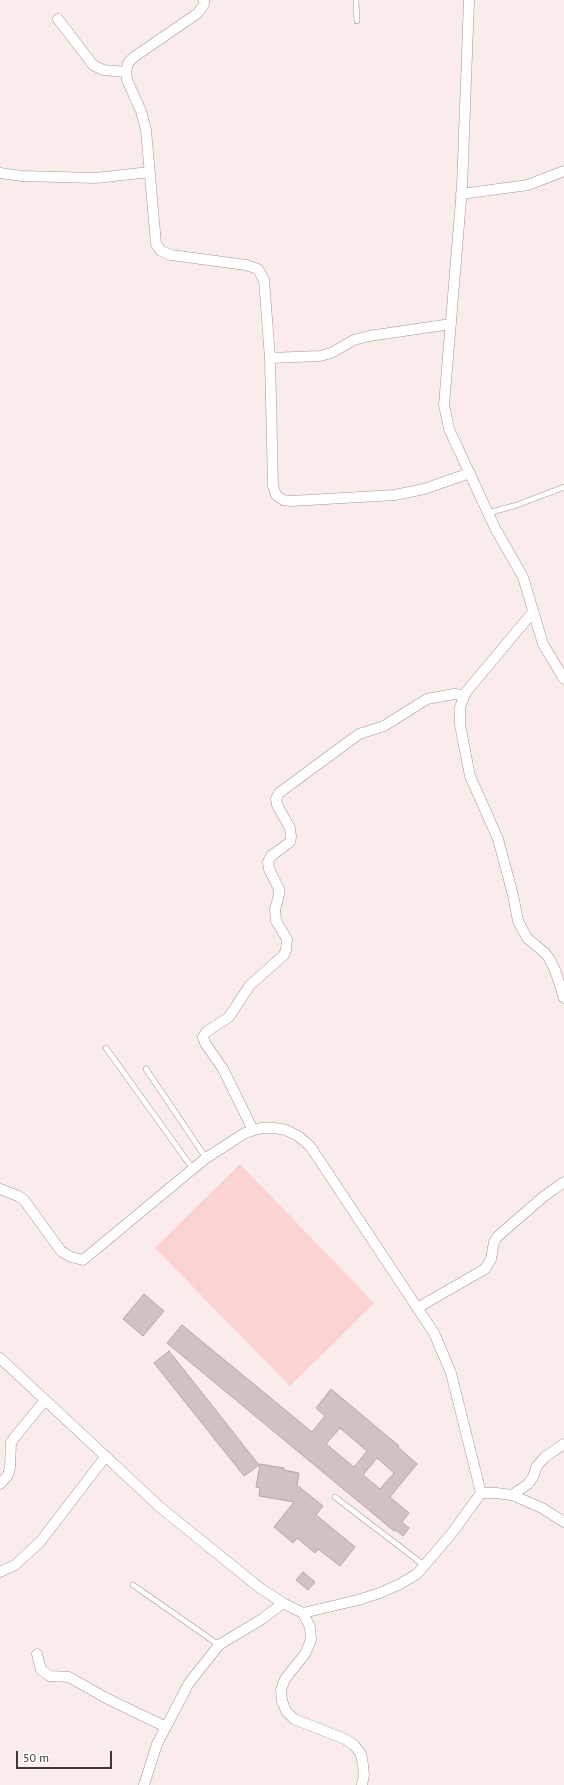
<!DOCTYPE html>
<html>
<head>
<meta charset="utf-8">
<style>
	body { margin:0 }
	#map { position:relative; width:564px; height:1785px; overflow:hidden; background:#f9eceb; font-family:"PT Sans",sans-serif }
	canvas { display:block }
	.scale { position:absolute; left:16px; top:1751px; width:96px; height:18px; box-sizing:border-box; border:2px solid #3e3939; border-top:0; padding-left:5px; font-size:12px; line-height:14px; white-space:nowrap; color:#3e3939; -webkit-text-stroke:3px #fff; paint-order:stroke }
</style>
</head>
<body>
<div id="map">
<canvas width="564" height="1785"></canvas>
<div class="scale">50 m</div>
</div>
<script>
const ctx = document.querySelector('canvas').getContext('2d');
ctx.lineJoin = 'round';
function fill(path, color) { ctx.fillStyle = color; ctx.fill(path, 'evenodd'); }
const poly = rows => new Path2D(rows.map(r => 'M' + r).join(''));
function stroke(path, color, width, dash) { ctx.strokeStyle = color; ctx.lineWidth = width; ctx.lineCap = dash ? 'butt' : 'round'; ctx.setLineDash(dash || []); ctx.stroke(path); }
const green = poly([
	[240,1164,374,1303,290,1386,155,1248]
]);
const building = poly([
	[144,1294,164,1311,143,1336,123,1319,144,1294],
	[182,1325,312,1432,325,1416,316,1408,331,1389,399,1446,398,1447,417,1464,390,1497,409,1513,402,1522,409,1528,403,1536,396,1530,394,1531,167,1343,182,1325],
	[340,1428,367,1451,354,1467,326,1444,340,1428],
	[377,1458,394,1473,380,1489,363,1475,377,1458],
	[169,1351,259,1465,244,1476,154,1363,169,1351],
	[260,1464,284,1468,284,1470,299,1473,297,1485,323,1506,316,1515,355,1547,340,1566,318,1549,315,1553,297,1538,293,1543,274,1527,294,1502,259,1496,260,1488,256,1487,260,1464],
	[303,1572,315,1582,308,1590,296,1580,303,1572]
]);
const service = poly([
	[356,0,357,21],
	[488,513,517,505,564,487],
	[106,1048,193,1169],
	[146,1069,206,1158],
	[335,1497,425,1566],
	[133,1585,219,1645]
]);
const minor = poly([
	[204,0,204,4,198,13,134,57,128,63,126,72,127,80,141,111,146,130,156,244,161,251,171,255,246,265,258,269,264,280,270,358,273,486,276,495,283,500,291,501,395,495,424,489,470,473],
	[469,0,462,188,444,405,449,429,495,528,523,577,543,644,564,679],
	[58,19,93,65,103,70,126,72],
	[0,173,22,176,95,178,150,172],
	[461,194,528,185,564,171],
	[270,358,320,356,331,353,354,340,369,336,451,324],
	[533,612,466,692,460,707,460,725,470,776,498,839,513,895,518,921,527,938,545,953,549,958,555,970,564,998],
	[253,1130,223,1069,205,1043,203,1037,206,1032,229,1017,250,985,284,955,286,950,287,939,276,921,275,909,279,895,279,889,269,869,268,862,271,856,290,842,291,837,290,828,277,805,276,799,279,793,359,734,384,726,427,699,454,694,464,695],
	[0,1189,18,1196,24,1200,61,1251,71,1257,83,1260,206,1158,245,1133,261,1128,275,1128,286,1130,298,1136,310,1146,434,1333,451,1373,481,1493],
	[417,1308,485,1269,491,1259,494,1242,497,1237,543,1197,564,1182],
	[0,1358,161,1508,260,1588,283,1603,303,1613,358,1600,380,1593,400,1584,417,1574,452,1533,481,1493,496,1493,512,1495,542,1508,564,1522],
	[0,1484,8,1475,10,1468,11,1442,45,1400],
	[512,1495,528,1484,533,1477,537,1466,545,1457,564,1444],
	[0,1572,15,1565,40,1542,106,1456],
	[303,1613,310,1627,311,1640,305,1654,285,1679,281,1690,282,1701,286,1711,294,1719,345,1739,354,1745,361,1754,363,1765,364,1775,362,1785],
	[37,1654,41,1670,50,1676,69,1677,106,1698,166,1727,189,1683,219,1645,262,1619,283,1603],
	[144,1785,157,1744,166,1727]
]);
fill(green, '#fad3d2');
fill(building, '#cfc2c1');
stroke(building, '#b4a7a6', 1);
stroke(service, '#a49897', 6);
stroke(minor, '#a49897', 11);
stroke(service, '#fff', 5);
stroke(minor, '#fff', 10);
</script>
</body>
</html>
